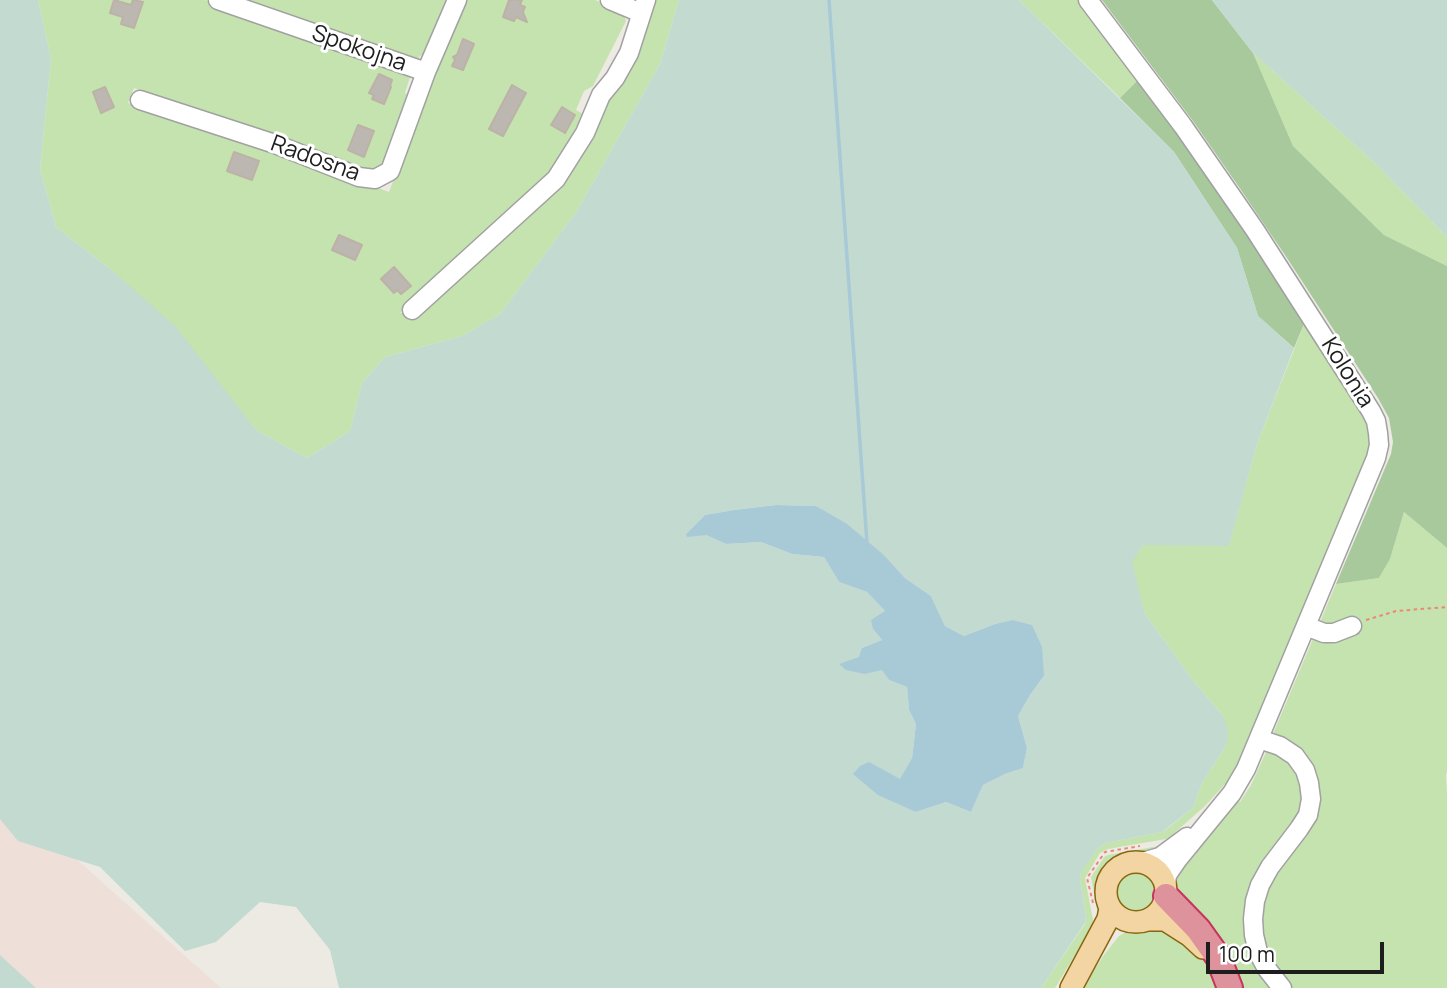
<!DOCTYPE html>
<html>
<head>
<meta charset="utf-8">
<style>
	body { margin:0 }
	#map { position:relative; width:1447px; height:988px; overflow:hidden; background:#edeae4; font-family:Manrope,sans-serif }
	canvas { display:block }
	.scale { position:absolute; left:1206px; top:942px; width:178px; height:32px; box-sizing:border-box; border:4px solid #1d1d1d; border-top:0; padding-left:9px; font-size:21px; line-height:24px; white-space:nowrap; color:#1d1d1d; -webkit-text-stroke:5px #fff; paint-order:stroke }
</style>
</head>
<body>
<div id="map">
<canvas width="1447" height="988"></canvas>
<div class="scale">100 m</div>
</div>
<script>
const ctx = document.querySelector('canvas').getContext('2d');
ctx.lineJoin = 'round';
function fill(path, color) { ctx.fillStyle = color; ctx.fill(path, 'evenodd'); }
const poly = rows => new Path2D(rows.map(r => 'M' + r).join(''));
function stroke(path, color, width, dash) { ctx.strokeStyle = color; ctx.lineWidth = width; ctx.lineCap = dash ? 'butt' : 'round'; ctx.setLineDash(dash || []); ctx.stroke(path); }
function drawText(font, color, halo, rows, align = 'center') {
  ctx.font = font + ' Manrope,sans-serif'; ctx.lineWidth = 6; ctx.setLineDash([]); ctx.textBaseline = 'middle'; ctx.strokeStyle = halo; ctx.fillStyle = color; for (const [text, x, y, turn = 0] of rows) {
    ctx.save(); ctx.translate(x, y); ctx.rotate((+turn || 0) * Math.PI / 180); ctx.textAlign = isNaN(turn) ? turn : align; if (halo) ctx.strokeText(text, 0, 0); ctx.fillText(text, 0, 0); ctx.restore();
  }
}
const military = poly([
	[0,791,221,988,0,988]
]);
const grass = poly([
	[38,0,205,0,411,74,405,93,413,97,384,169,373,174,134,88,128,103,315,165,389,192,431,80,464,0,595,0,622,11,626,21,593,86,584,91,576,110,585,115,552,177,400,313,414,312,546,194,649,0,679,0,660,64,577,211,500,314,462,336,385,357,362,383,350,431,307,458,256,430,232,401,115,273,56,227,40,169,51,59],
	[239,0,453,0,429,49,418,58,405,60],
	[1019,0,1080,0,1140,78,1120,98],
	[1253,53,1375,163,1447,237,1447,266,1384,235,1293,146],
	[1306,319,1369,423,1372,442,1369,455,1230,787,1225,784,1205,806,1171,836,1166,839,1108,849,1100,853,1085,878,1093,920,1092,927,1055,988,1041,988,1085,924,1086,916,1080,879,1081,871,1097,849,1106,843,1162,832,1168,828,1193,808,1202,783,1227,744,1224,717,1191,678,1145,614,1131,562,1143,545,1229,545,1257,444],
	[1404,512,1447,548,1447,771,1446,776,1447,794,1447,988,1291,988,1284,982,1271,966,1259,926,1262,901,1268,883,1318,799,1273,734,1336,584,1379,578,1390,559],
	[1267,750,1274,750,1292,764,1300,774,1304,787,1301,813,1252,889,1273,988,1237,988,1172,883,1178,867,1235,798,1240,802,1251,785],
	[1170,844,1149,856,1134,855,1127,856,1110,865,1102,875,1099,888,1102,910,1099,919,1091,877,1105,856,1108,855],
	'1114 892a22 22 0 1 1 44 0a22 22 0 1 1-44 0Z',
	[1154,926,1199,953,1207,964,1214,981,1215,988,1082,988,1104,955,1119,936,1129,930]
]);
const forest = poly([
	[1102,0,1212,0,1253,53,1293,146,1384,235,1447,266,1447,548,1404,512,1390,559,1379,578,1336,584,1391,454,1393,442,1389,418,1378,398,1287,258,1239,187,1193,121],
	[1140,78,1306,319,1294,348,1258,316,1237,248,1174,152,1120,98]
]);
const wetland = poly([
	[0,0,38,0,51,59,40,169,56,227,115,273,176,327,256,430,307,458,350,431,362,383,385,357,462,336,500,314,577,211,660,64,679,0,1019,0,1174,152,1237,248,1258,316,1294,348,1257,444,1229,546,1143,545,1132,562,1145,614,1191,678,1224,717,1228,729,1227,744,1202,783,1193,808,1162,832,1106,843,1097,849,1081,872,1080,879,1086,916,1085,923,1041,988,339,988,330,950,296,907,260,902,216,942,185,951,100,867,18,841,0,819],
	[776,505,816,506,885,556,905,578,931,596,945,626,964,636,995,624,1012,620,1044,676,1030,695,1018,716,1027,748,1023,768,1005,774,983,785,971,812,946,802,916,812,869,763,900,780,912,758,916,724,909,710,907,687,889,680,882,669,865,674,862,648,882,640,873,629,885,611,867,592,839,582,824,557,792,554,761,542,726,544,706,535,686,534,705,515,734,510],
	[1212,0,1447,0,1447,237,1375,163,1253,53],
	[0,955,13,967,36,988,0,988]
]);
const water = poly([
	[776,505,816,506,847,524,885,556,905,578,931,596,945,626,964,636,995,624,1012,620,1032,625,1042,647,1044,676,1030,695,1018,716,1027,748,1023,768,1005,774,983,785,971,812,946,802,916,812,878,795,853,774,860,766,869,762,900,779,912,758,916,724,909,710,907,687,889,680,882,670,865,674,846,670,839,664,859,657,862,648,882,640,873,629,871,620,885,611,867,592,839,582,824,557,792,554,761,542,726,544,706,535,687,537,686,534,705,515,734,510]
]);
const stream = poly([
	[829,0,867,543]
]);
const building = poly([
	[114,0,131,5,133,0,143,2,134,28,121,24,123,17,110,13,114,0],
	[509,0,522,0,520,5,525,7,523,12,527,22,516,17,514,21,503,17,509,0],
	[463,39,474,44,463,70,452,66,455,60,453,57,457,55,463,39],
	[379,74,392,80,390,86,391,87,384,104,372,99,374,95,369,93,379,74],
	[512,85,526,93,503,136,489,129,512,85],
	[105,87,114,107,101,113,93,92,105,87],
	[562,107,575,115,565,133,551,125,562,107],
	[358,125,374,131,364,157,348,150,358,125],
	[234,152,259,161,252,180,227,171,234,152],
	[339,235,362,245,355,260,332,250,339,235],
	[394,267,411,286,401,294,397,290,394,293,381,279,394,267]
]);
const path = poly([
	[1366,620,1396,611,1447,607],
	[1093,903,1087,878,1105,852,1140,846]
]);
const minor = poly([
	[218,0,426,72,457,0],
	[610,0,641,13],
	[1088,0,1183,126,1255,230,1371,411,1376,421,1378,433,1379,445,1376,458,1246,769,1232,793,1178,859,1167,875,1166,888],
	[140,100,275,144,359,177,375,179,390,171,426,72],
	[412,310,556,179,585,133,601,95,615,78,629,53,646,0],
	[1306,626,1324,633,1334,633,1352,626],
	[1259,739,1280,746,1295,756,1305,770,1309,783,1311,799,1308,815,1299,829,1270,867,1260,885,1255,901,1253,919,1254,935,1258,952,1267,969,1282,988],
	[1142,862,1160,857,1187,837]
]);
const major = poly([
	'1106 892a30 30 0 1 1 60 0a30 30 0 1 1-60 0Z',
	[1148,920,1165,920,1190,936,1203,948],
	[1071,988,1108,919,1110,908]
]);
const highway = poly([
	[1166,896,1198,929,1218,957,1230,988]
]);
const streetNames = [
	["Spokojna",359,49,19],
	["Radosna",315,159,20],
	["Kolonia",1347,373,58]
];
fill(military, '#eedfd8');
fill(grass, '#c5e3ae');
fill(forest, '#a7c99c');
fill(wetland, '#c2dad0');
fill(water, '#a8cad7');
stroke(stream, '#a8cad7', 3.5);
fill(building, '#bdb7b1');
stroke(building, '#bdb2a7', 2);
stroke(minor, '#a1a1a1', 21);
stroke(major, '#88660e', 24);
stroke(highway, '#c7345f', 28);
stroke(path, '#ec8876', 2, [3.5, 3.5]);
stroke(minor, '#fff', 18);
stroke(major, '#f3d4a3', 21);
stroke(highway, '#de929c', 24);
drawText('23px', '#1d1d1d', '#fff', streetNames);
</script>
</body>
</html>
